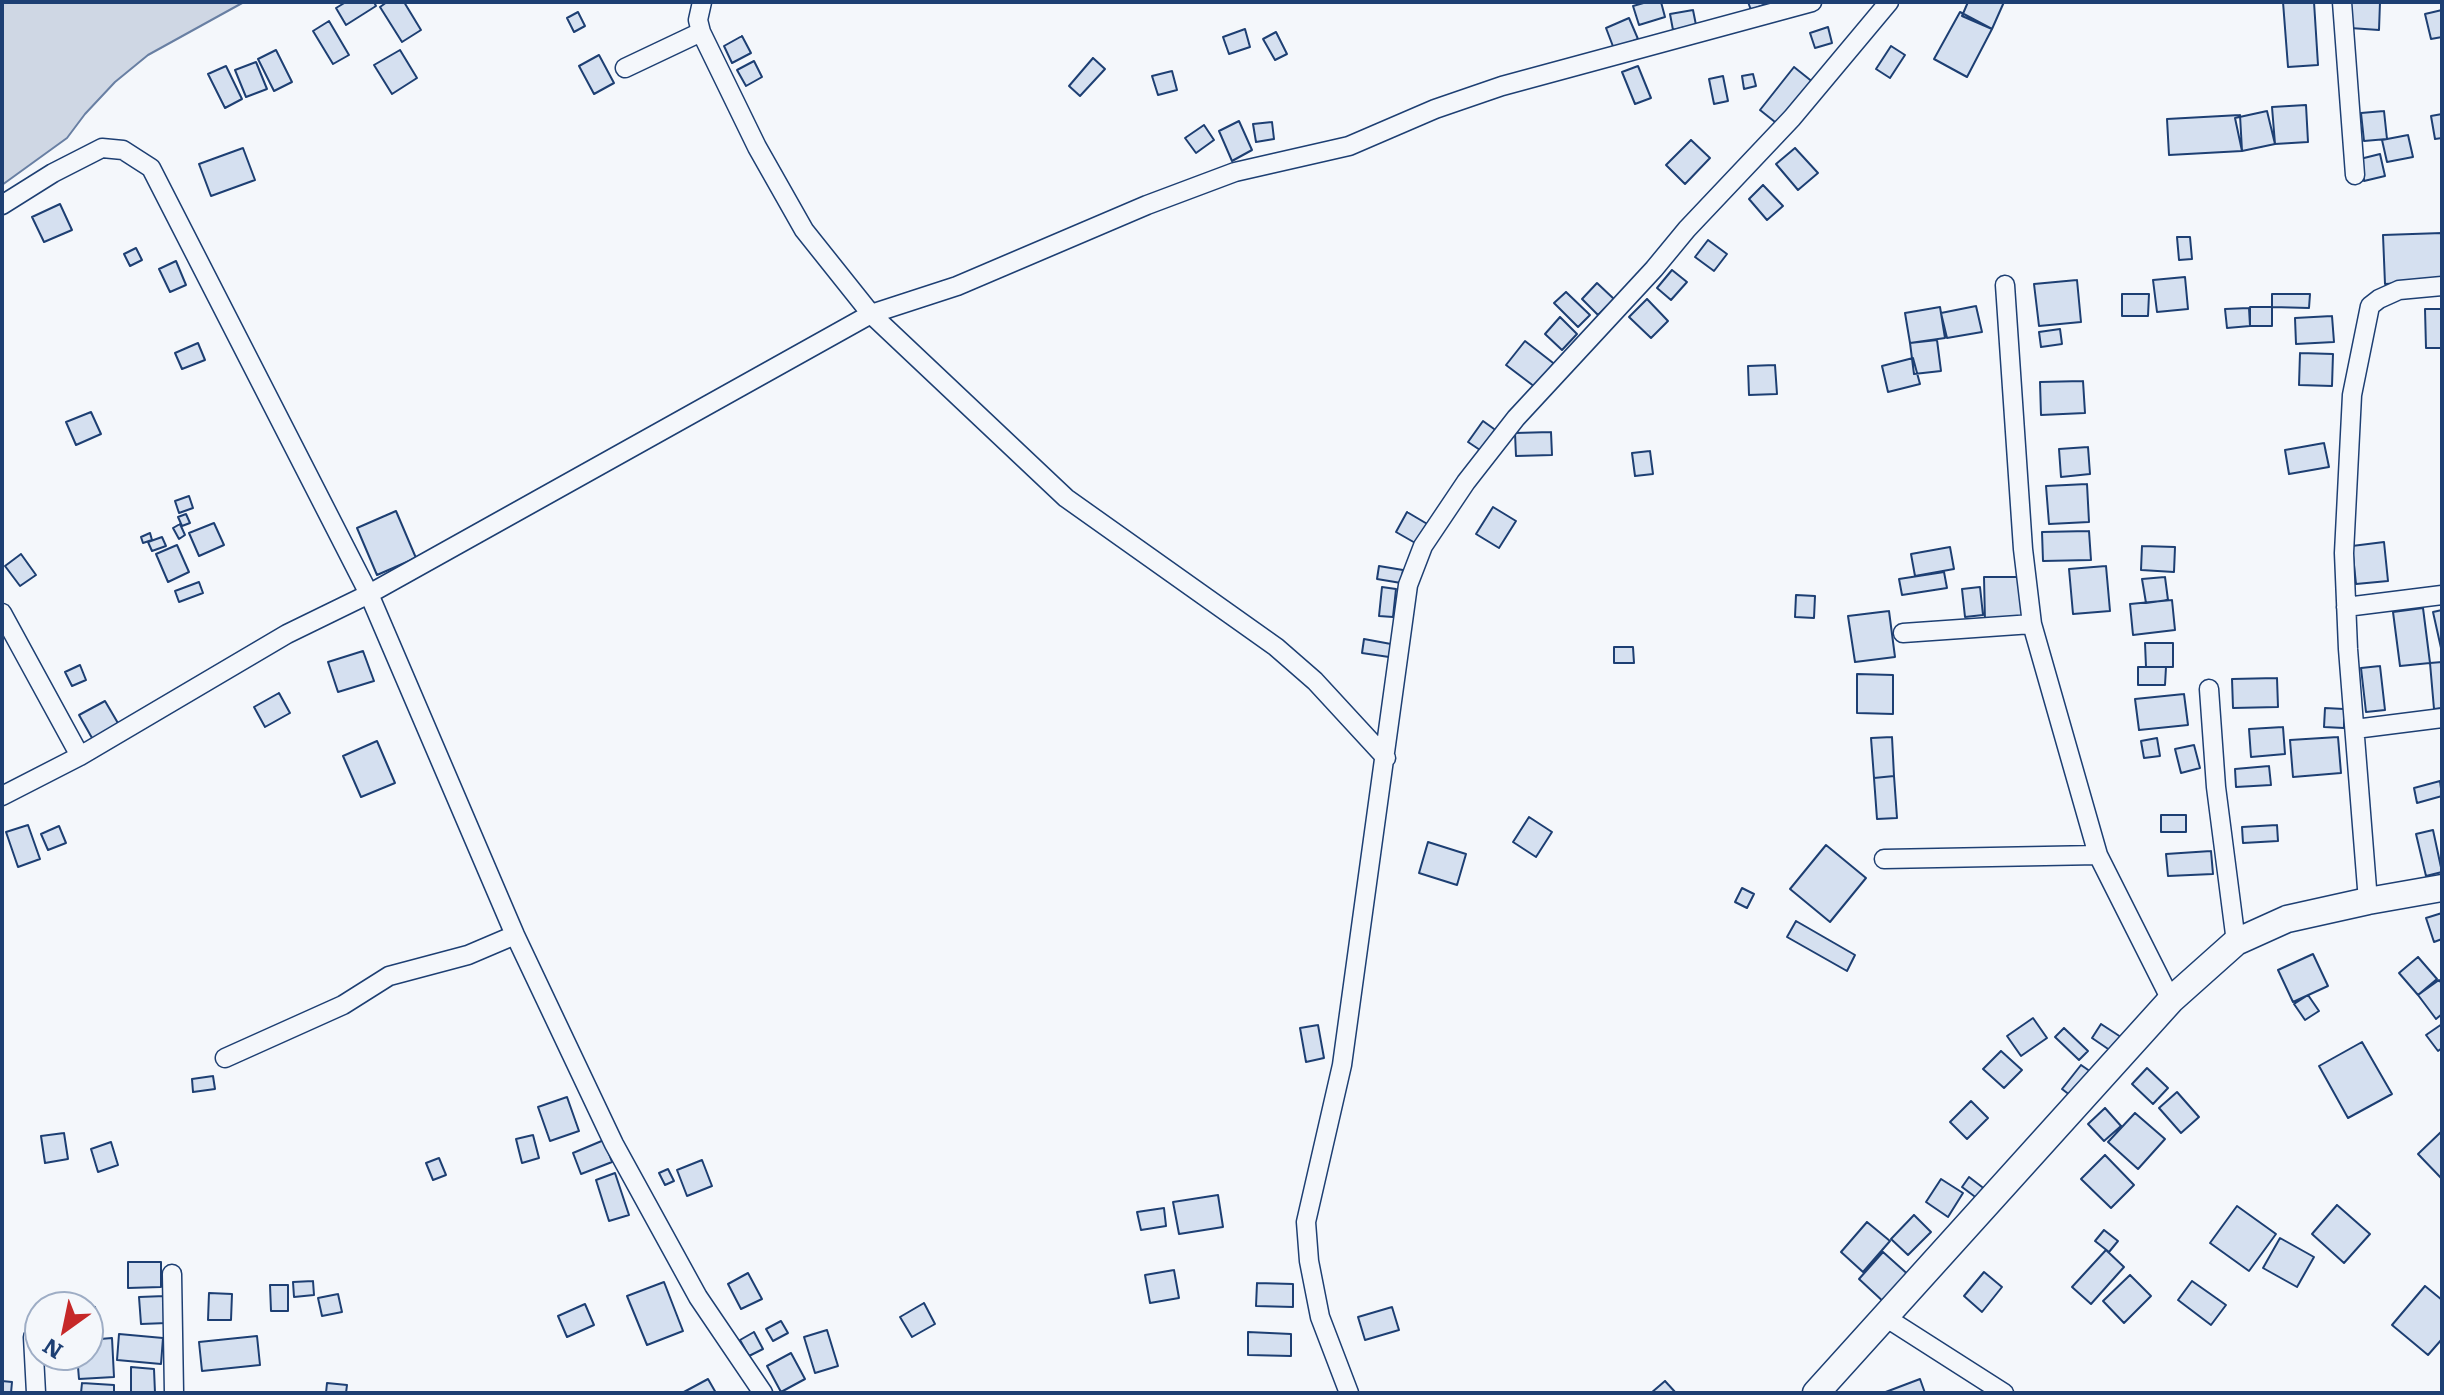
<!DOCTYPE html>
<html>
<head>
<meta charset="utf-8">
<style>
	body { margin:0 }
	#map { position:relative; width:2444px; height:1395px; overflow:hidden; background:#f4f7fb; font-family:Literata,serif }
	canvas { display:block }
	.frame { position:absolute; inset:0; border:4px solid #1d3f73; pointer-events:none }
	.north { position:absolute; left:24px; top:1291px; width:80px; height:80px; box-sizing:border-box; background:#f4f7fb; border:2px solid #9eadc5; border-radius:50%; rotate:213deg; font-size:22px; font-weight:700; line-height:32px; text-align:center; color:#1d3f73 }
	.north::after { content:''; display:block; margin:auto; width:28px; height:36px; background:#c62828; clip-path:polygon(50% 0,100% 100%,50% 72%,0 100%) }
</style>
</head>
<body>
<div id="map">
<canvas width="2444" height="1395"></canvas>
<div class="frame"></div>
<div class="north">N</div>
</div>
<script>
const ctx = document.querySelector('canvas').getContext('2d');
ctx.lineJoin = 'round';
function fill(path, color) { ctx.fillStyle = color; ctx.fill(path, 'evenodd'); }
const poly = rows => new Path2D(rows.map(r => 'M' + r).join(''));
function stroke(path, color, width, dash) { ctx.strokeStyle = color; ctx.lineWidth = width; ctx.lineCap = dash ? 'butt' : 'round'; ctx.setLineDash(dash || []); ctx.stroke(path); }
const water = poly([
	[2,2,244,2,148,55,115,82,85,114,67,138,2,185,2,2]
]);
const building = poly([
	[346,2,374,2,376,6,346,25,336,8,346,2],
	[387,2,404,2,421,30,402,42,380,7,387,2],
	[1647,2,1661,2,1665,17,1639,25,1633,6,1647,2],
	[1748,2,1771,2,1751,10,1748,2],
	[1968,2,2004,2,1992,29,1962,16,1968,2],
	[2283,2,2314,2,2318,65,2288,67,2283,2],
	[2351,2,2380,2,2379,30,2350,28,2351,2],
	[1693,10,1696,25,1673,30,1670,14,1693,10],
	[2442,10,2442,37,2431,39,2425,14,2442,10],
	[578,12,585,26,574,32,567,18,578,12],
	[1960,12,1992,29,1967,77,1934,59,1960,12],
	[1629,18,1638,39,1614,49,1606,28,1629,18],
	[329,21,349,55,333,64,313,31,329,21],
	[1828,27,1832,43,1815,48,1810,33,1828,27],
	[1245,29,1250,47,1229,54,1223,37,1245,29],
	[1276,32,1287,54,1275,60,1263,39,1276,32],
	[742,36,751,53,732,63,724,46,742,36],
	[1891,46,1905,55,1890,78,1876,69,1891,46],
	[276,50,292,82,274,91,258,59,276,50],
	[400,50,417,78,392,94,374,65,400,50],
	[599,55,614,83,594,94,579,66,599,55],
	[1093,58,1105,69,1080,96,1069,86,1093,58],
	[754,61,762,77,746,86,737,70,754,61],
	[256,62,267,89,246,97,235,70,256,62],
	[226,66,242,99,225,108,208,74,226,66],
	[1638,66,1651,98,1635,104,1622,72,1638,66],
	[1794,67,1814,83,1780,126,1760,110,1794,67],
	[1172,71,1177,90,1158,95,1152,76,1172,71],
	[1753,74,1756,86,1744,89,1742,76,1753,74],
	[1723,76,1728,101,1714,104,1709,79,1723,76],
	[2306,105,2308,142,2275,144,2272,107,2306,105],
	[2267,111,2275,144,2242,151,2235,118,2267,111],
	[2384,111,2387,139,2364,141,2361,113,2384,111],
	[2442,114,2442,138,2435,139,2431,116,2442,114],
	[2240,115,2242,151,2169,155,2167,119,2240,115],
	[1239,121,1252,150,1232,161,1219,131,1239,121],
	[1272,122,1274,139,1256,142,1253,124,1272,122],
	[1204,125,1214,140,1196,153,1185,138,1204,125],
	[2408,135,2413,157,2387,162,2382,140,2408,135],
	[1691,140,1710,158,1685,184,1666,165,1691,140],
	[243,148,255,180,211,196,199,164,243,148],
	[1795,148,1818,173,1798,190,1776,164,1795,148],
	[2380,154,2385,176,2364,181,2360,159,2380,154],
	[1763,185,1783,206,1767,220,1749,199,1763,185],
	[60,204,72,230,44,242,32,217,60,204],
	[2442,233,2442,281,2385,284,2383,235,2442,233],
	[2177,237,2190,237,2192,259,2179,260,2177,237],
	[1708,240,1727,254,1714,271,1695,257,1708,240],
	[136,248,142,260,130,266,124,254,136,248],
	[176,261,186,285,170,292,159,269,176,261],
	[1672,270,1687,282,1671,300,1657,288,1672,270],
	[2185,277,2188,309,2157,312,2153,280,2185,277],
	[2077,280,2081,322,2039,326,2034,284,2077,280],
	[1597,283,1614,299,1598,315,1582,299,1597,283],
	[1566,292,1590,315,1578,327,1554,303,1566,292],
	[2122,294,2149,294,2148,316,2122,316,2122,294],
	[2272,294,2310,294,2309,308,2272,307,2272,294],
	[1647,299,1668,321,1651,338,1629,317,1647,299],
	[1976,306,1982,332,1947,338,1941,313,1976,306],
	[1940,307,1945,338,1910,343,1905,313,1940,307],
	[2250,307,2272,307,2272,326,2250,326,2250,307],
	[2249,308,2250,326,2227,328,2225,309,2249,308],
	[2425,309,2442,309,2442,348,2426,348,2425,309],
	[2332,316,2334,342,2296,344,2295,318,2332,316],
	[1560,317,1577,334,1562,350,1545,334,1560,317],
	[2060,329,2062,344,2041,347,2039,332,2060,329],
	[1937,340,1941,371,1914,374,1910,343,1937,340],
	[1525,341,1557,366,1539,390,1506,365,1525,341],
	[198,343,205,360,182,369,175,353,198,343],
	[2300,353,2333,354,2332,386,2299,385,2300,353],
	[1913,358,1920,384,1888,392,1882,366,1913,358],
	[1775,365,1777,394,1749,395,1748,366,1775,365],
	[2083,381,2085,413,2041,415,2040,382,2083,381],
	[91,412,101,434,76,445,66,422,91,412],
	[1483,421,1501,434,1486,454,1468,442,1483,421],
	[1551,432,1552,455,1516,456,1515,433,1551,432],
	[2324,443,2329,467,2289,474,2285,450,2324,443],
	[2088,447,2090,474,2061,477,2059,449,2088,447],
	[1650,451,1653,474,1635,476,1632,453,1650,451],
	[2087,484,2089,522,2049,524,2046,486,2087,484],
	[189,496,193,508,179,513,175,501,189,496],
	[1493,507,1516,521,1499,548,1476,534,1493,507],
	[396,511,416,558,377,575,357,528,396,511],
	[1407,512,1429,525,1417,544,1396,532,1407,512],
	[186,514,190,523,182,526,178,517,186,514],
	[214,523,224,545,199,556,189,533,214,523],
	[180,524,185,535,179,539,173,528,180,524],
	[2089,531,2091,560,2043,561,2042,532,2089,531],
	[150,533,152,540,143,543,141,537,150,533],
	[162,537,166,546,152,551,148,542,162,537],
	[2384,542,2388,581,2356,584,2352,546,2384,542],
	[177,545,189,572,168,582,156,554,177,545],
	[2142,546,2175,547,2174,572,2141,570,2142,546],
	[1950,547,1954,569,1915,576,1911,554,1950,547],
	[21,554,36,575,20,586,5,566,21,554],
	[1379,566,1403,570,1401,583,1377,579,1379,566],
	[2106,566,2110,611,2073,614,2069,569,2106,566],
	[1944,572,1947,588,1902,595,1899,579,1944,572],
	[1984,577,2024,577,2024,622,1985,622,1984,577],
	[2165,577,2168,600,2146,603,2142,579,2165,577],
	[199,582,203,593,179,602,175,591,199,582],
	[1382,587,1396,589,1393,617,1379,616,1382,587],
	[1980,587,1983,615,1965,617,1962,589,1980,587],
	[1796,595,1815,596,1814,618,1795,617,1796,595],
	[2172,600,2175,630,2133,635,2130,604,2172,600],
	[2423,608,2430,663,2400,666,2393,612,2423,608],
	[2442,610,2442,647,2441,648,2433,612,2442,610],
	[1889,611,1895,657,1855,662,1848,616,1889,611],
	[1364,639,1391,644,1389,657,1362,653,1364,639],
	[2145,643,2173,643,2173,667,2146,667,2145,643],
	[1614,647,1633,647,1634,663,1614,663,1614,647],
	[363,651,374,681,338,692,328,662,363,651],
	[2442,662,2442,708,2434,709,2430,663,2442,662],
	[80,665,86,680,72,686,65,672,80,665],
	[2380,666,2385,710,2366,712,2361,668,2380,666],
	[2138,667,2166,667,2165,685,2138,685,2138,667],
	[1857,674,1893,675,1893,714,1857,713,1857,674],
	[2277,678,2278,707,2233,708,2232,679,2277,678],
	[279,693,290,713,265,727,254,707,279,693],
	[2184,694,2188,725,2139,730,2135,699,2184,694],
	[105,701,122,730,96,745,79,715,105,701],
	[2325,708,2344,709,2344,728,2324,727,2325,708],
	[2283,727,2285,754,2251,757,2249,729,2283,727],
	[1892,737,1894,776,1874,778,1871,738,1892,737],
	[2338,737,2341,773,2293,777,2290,740,2338,737],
	[2157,738,2160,756,2144,758,2141,741,2157,738],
	[377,741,395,783,361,797,343,756,377,741],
	[2194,745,2200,768,2181,773,2175,749,2194,745],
	[2269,766,2271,785,2236,787,2235,769,2269,766],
	[1894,776,1897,818,1877,819,1874,778,1894,776],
	[2440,781,2442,796,2417,803,2414,788,2440,781],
	[2161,815,2186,815,2186,832,2161,832,2161,815],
	[1529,817,1552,832,1536,857,1513,842,1529,817],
	[28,825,40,859,18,867,6,832,28,825],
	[2277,825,2278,841,2243,843,2242,827,2277,825],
	[59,826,66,843,48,850,41,834,59,826],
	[2433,830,2442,872,2426,876,2416,834,2433,830],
	[1428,842,1466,854,1457,885,1419,873,1428,842],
	[1826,845,1866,878,1830,922,1790,889,1826,845],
	[2211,851,2213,874,2168,876,2166,854,2211,851],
	[1742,888,1754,894,1747,908,1735,902,1742,888],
	[2442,913,2442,939,2434,942,2426,918,2442,913],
	[1796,921,1855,955,1847,971,1787,937,1796,921],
	[2313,954,2328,986,2293,1002,2278,970,2313,954],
	[2418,957,2437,979,2418,995,2399,973,2418,957],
	[2439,980,2442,984,2442,1014,2436,1019,2418,995,2439,980],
	[2308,995,2319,1011,2305,1020,2294,1004,2308,995],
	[2033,1018,2047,1038,2021,1056,2007,1036,2033,1018],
	[2101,1024,2124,1039,2114,1053,2092,1038,2101,1024],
	[2442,1024,2442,1048,2438,1051,2426,1035,2442,1024],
	[1318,1025,1324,1058,1306,1062,1300,1028,1318,1025],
	[2064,1028,2088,1051,2079,1060,2055,1037,2064,1028],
	[2362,1042,2392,1094,2348,1118,2319,1066,2362,1042],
	[2001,1051,2022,1070,2004,1088,1983,1069,2001,1051],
	[2081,1065,2094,1074,2075,1099,2062,1089,2081,1065],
	[2147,1068,2168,1088,2153,1104,2132,1084,2147,1068],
	[213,1076,215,1089,193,1092,192,1079,213,1076],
	[2177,1092,2199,1117,2181,1133,2159,1108,2177,1092],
	[567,1097,579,1131,550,1141,538,1107,567,1097],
	[1971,1101,1988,1118,1967,1139,1950,1122,1971,1101],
	[2105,1108,2121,1126,2104,1141,2088,1124,2105,1108],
	[2135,1113,2165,1139,2138,1169,2108,1142,2135,1113],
	[2442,1131,2442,1179,2418,1154,2442,1131],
	[64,1133,68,1159,45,1163,41,1136,64,1133],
	[533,1135,539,1158,522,1163,516,1139,533,1135],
	[604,1140,612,1162,581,1174,573,1153,604,1140],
	[111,1142,118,1165,98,1172,91,1149,111,1142],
	[2105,1155,2134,1185,2111,1208,2081,1179,2105,1155],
	[439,1158,446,1175,433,1180,426,1163,439,1158],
	[702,1160,712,1186,687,1196,677,1170,702,1160],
	[668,1169,674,1181,665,1185,659,1173,668,1169],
	[615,1173,629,1215,609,1221,596,1180,615,1173],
	[1969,1177,1986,1190,1978,1199,1962,1187,1969,1177],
	[1941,1179,1963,1193,1948,1217,1926,1202,1941,1179],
	[1218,1195,1223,1227,1179,1234,1173,1202,1218,1195],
	[2337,1205,2370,1234,2344,1263,2312,1234,2337,1205],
	[2237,1206,2276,1234,2249,1271,2210,1243,2237,1206],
	[1164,1208,1166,1226,1141,1230,1137,1212,1164,1208],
	[1914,1215,1931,1232,1908,1255,1891,1239,1914,1215],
	[1867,1222,1890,1241,1863,1272,1841,1252,1867,1222],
	[2104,1230,2118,1241,2109,1252,2095,1241,2104,1230],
	[2280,1238,2314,1257,2297,1287,2263,1268,2280,1238],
	[2106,1250,2124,1267,2091,1304,2072,1287,2106,1250],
	[1883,1252,1912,1278,1887,1305,1859,1279,1883,1252],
	[128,1262,161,1262,161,1287,128,1288,128,1262],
	[1174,1270,1179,1298,1150,1303,1145,1275,1174,1270],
	[1984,1272,2002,1287,1982,1312,1964,1296,1984,1272],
	[748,1273,762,1299,741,1309,728,1284,748,1273],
	[2130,1275,2151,1296,2124,1323,2103,1301,2130,1275],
	[313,1281,314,1295,294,1297,293,1282,313,1281],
	[2192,1281,2226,1305,2211,1325,2178,1300,2192,1281],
	[664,1282,683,1331,647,1345,627,1296,664,1282],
	[1257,1283,1293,1284,1293,1307,1256,1306,1257,1283],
	[270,1285,288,1285,288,1311,271,1311,270,1285],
	[2425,1286,2442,1300,2442,1339,2428,1355,2392,1325,2425,1286],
	[209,1293,232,1294,231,1320,208,1320,209,1293],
	[338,1294,342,1312,322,1316,318,1298,338,1294],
	[165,1296,167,1323,141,1324,139,1297,165,1296],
	[924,1303,935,1324,912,1337,900,1317,924,1303],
	[585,1304,594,1325,567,1337,558,1316,585,1304],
	[95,1307,98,1331,88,1332,88,1308,95,1307],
	[1392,1307,1399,1330,1365,1340,1358,1317,1392,1307],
	[781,1321,788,1333,773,1341,766,1329,781,1321],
	[827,1330,838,1366,815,1373,804,1337,827,1330],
	[754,1332,763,1349,749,1356,740,1340,754,1332],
	[1248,1332,1291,1334,1291,1356,1248,1355,1248,1332],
	[119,1334,163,1338,161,1364,117,1360,119,1334],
	[257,1336,260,1365,202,1371,199,1342,257,1336],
	[112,1338,114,1377,79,1379,77,1355,88,1355,88,1340,112,1338],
	[791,1353,805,1379,781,1392,767,1366,791,1353],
	[131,1367,154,1369,155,1393,131,1393,131,1367],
	[708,1379,716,1393,682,1393,708,1379],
	[1920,1379,1925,1393,1883,1393,1920,1379],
	[2,1381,12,1382,11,1393,2,1393,2,1381],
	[1665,1381,1676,1393,1651,1393,1665,1381],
	[82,1383,114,1385,114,1393,81,1393,82,1383],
	[327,1383,347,1385,346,1393,326,1393,327,1383]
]);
const street = poly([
	[702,2,698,20,701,32,757,147,804,230,871,314,1066,498,1276,647,1315,681,1386,758],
	[2342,2,2355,175],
	[625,68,701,32],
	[2,205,53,173,102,148,123,150,151,168,369,594,515,935,614,1144,698,1297,763,1393],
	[2005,285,2023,549,2032,624,2098,855,2171,1000],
	[2346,607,2442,595],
	[2,613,80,756],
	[1903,633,2032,624],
	[2209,689,2216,787,2236,942],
	[2355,729,2442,718],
	[2,796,80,756,287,634,369,594,871,314,957,286,1147,205,1235,172,1349,146,1435,109,1502,86,1812,2],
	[1884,859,2098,855],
	[2368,901,2348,649,2344,553,2352,395,2370,306,2379,299,2399,290,2442,286],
	[225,1058,343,1005,389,976,468,955,515,935],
	[172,1274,174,1393],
	[1885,1317,2004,1393],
	[33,1337,36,1393],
	[1349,1393,1320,1317,1309,1261,1306,1222,1342,1065,1408,585,1423,546,1466,482,1516,418,1654,269,1687,229,1792,118,1889,2]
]);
const secondary = poly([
	[1816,1393,2171,1000,2236,942,2287,919,2368,901,2442,888]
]);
fill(water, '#cfd7e4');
stroke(water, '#687fa3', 2);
fill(building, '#d5e0f0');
stroke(building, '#1d3f73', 2);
stroke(street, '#1d3f73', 21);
stroke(secondary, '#1d3f73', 29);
stroke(street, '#f4f7fb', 18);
stroke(secondary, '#f4f7fb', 26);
</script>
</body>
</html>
